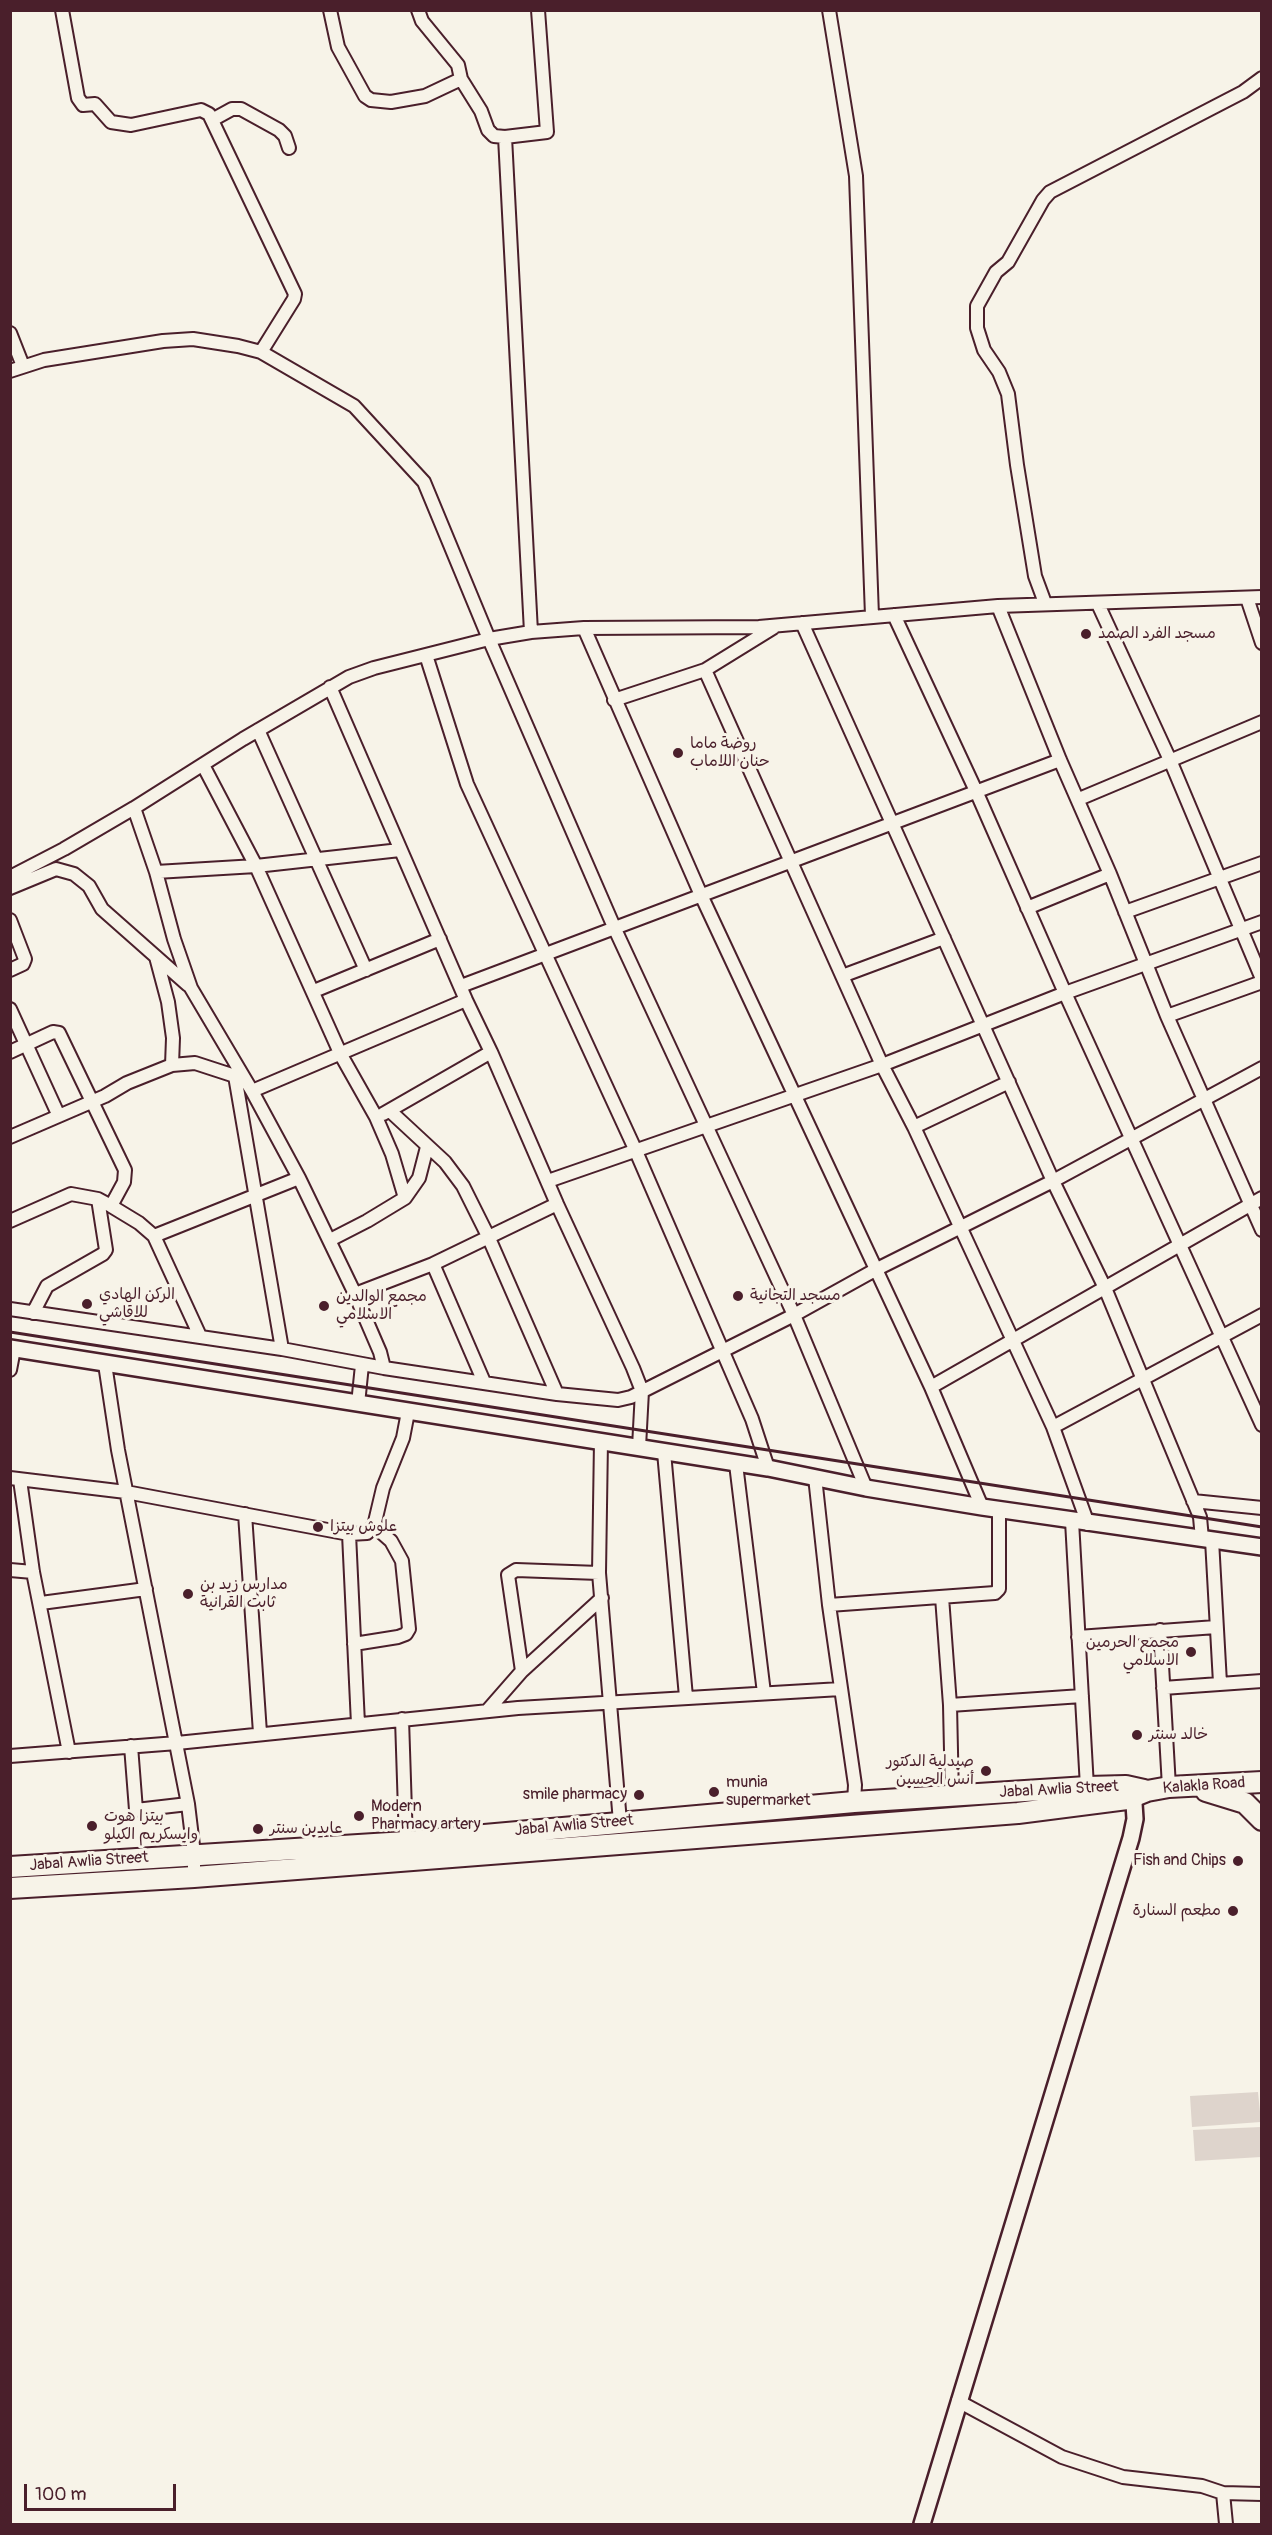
<!DOCTYPE html>
<html>
<head>
<meta charset="utf-8">
<style>
	body { margin:0 }
	#map { position:relative; width:1272px; height:2535px; overflow:hidden; background:#f7f3e8; font-family:Pangolin,sans-serif }
	canvas { display:block }
	.frame { position:absolute; inset:0; border:12px solid #4a1f2b; pointer-events:none }
	.scale { position:absolute; left:24px; top:2484px; width:152px; height:27px; box-sizing:border-box; border:3px solid #4a1f2b; border-top:0; padding-left:8px; font-size:18px; line-height:21px; white-space:nowrap; color:#4a1f2b; -webkit-text-stroke:4px #f7f3e8; paint-order:stroke }
</style>
</head>
<body>
<div id="map">
<canvas width="1272" height="2535"></canvas>
<div class="frame"></div>
<div class="scale">100 m</div>
</div>
<script>
const ctx = document.querySelector('canvas').getContext('2d');
ctx.lineJoin = 'round';
function fill(path, color) { ctx.fillStyle = color; ctx.fill(path, 'evenodd'); }
const poly = rows => new Path2D(rows.map(r => 'M' + r).join(''));
function stroke(path, color, width, dash) { ctx.strokeStyle = color; ctx.lineWidth = width; ctx.lineCap = dash ? 'butt' : 'round'; ctx.setLineDash(dash || []); ctx.stroke(path); }
function drawText(font, color, halo, rows, align = 'center') {
  ctx.font = font + ' Pangolin,"Playpen Sans Arabic",sans-serif'; ctx.lineWidth = 6; ctx.setLineDash([]); ctx.textBaseline = 'middle'; ctx.strokeStyle = halo; ctx.fillStyle = color; for (const [text, x, y, turn = 0] of rows) {
    ctx.save(); ctx.translate(x, y); ctx.rotate((+turn || 0) * Math.PI / 180); ctx.textAlign = isNaN(turn) ? turn : align; if (halo) ctx.strokeText(text, 0, 0); ctx.fillText(text, 0, 0); ctx.restore();
  }
}
const green = poly([
	[1258,2092,1261,2122,1192,2127,1190,2096],
	[1261,2127,1261,2157,1195,2161,1193,2130]
]);
const minor = poly([
	[62,10,78,98,83,105,95,104,111,122,131,125,201,110,209,114,295,294,294,299,261,352],
	[330,10,338,47,365,96,371,100,391,102,425,96,461,79],
	[418,10,422,21,458,65,461,79,481,111,488,130,494,136,505,137],
	[829,10,856,176,872,616],
	[212,120,232,109,241,109,279,130,285,136,289,148],
	[10,333,23,366],
	[10,371,44,360,163,341,193,339,238,346,261,352,354,406,424,482,489,639,614,927,794,1315,866,1488],
	[1247,598,1262,643],
	[1045,603,1035,576,1017,465,1008,394,999,372,984,350,977,328,977,306,996,272,1008,262,1043,200,1050,192,1243,92,1262,78],
	[1098,604,1170,760,1262,979],
	[998,606,1060,760,1110,874,1167,1016,1262,1230],
	[894,615,976,791,1065,993,1262,1425],
	[802,623,1053,1181,1105,1288,1200,1517,1202,1539],
	[584,628,701,895,931,1387,982,1507],
	[531,632,505,137,547,132,538,10],
	[426,655,467,784,635,1149,752,1419,768,1468],
	[705,670,882,1065,914,1127,1053,1427,1088,1524],
	[330,687,466,1000,491,1052,557,1204,633,1368,642,1391,639,1447],
	[614,700,705,670,773,628],
	[258,730,366,970],
	[203,765,256,866,341,1055,376,1117,392,1154,405,1198],
	[1079,799,1262,722],
	[134,808,156,872,174,939,191,988,252,1091,299,1178,355,1294,380,1352,384,1368],
	[156,872,256,866,400,850],
	[10,877,64,849,134,808,243,739,349,677,374,668,489,639,531,632,584,628,759,627,998,606,1262,597],
	[10,888,56,869,74,874,89,886,102,909,188,985],
	[1027,908,1110,874],
	[1125,912,1262,863],
	[10,920,25,959,23,964,10,970],
	[156,957,168,1002,173,1038,172,1065],
	[842,976,944,938],
	[461,986,1060,760],
	[314,991,440,939],
	[10,1009,58,1114],
	[1167,1016,1262,982],
	[10,1052,53,1032,59,1033,125,1170,124,1182,111,1206],
	[235,1076,282,1349],
	[252,1091,466,1000],
	[390,1111,445,1162,463,1186,488,1236,557,1394],
	[383,1114,491,1052],
	[914,1127,1009,1082],
	[10,1137,105,1096,127,1083,172,1065,195,1063,241,1078],
	[548,1181,882,1065,1065,993,1262,922],
	[10,1221,71,1194,98,1199,111,1206,139,1223,154,1236,200,1336],
	[154,1236,299,1178],
	[330,1240,367,1221,405,1198,419,1178,427,1147],
	[433,1264,484,1382],
	[355,1294,433,1264,557,1204],
	[10,1309,282,1349,384,1368,557,1394,618,1400,631,1397,794,1315,875,1270,1053,1181,1262,1068],
	[33,1313,47,1286,103,1254,106,1250,98,1199],
	[105,1364,118,1450,188,1804,194,1854,194,1877],
	[10,1370,14,1349],
	[931,1387,1262,1198],
	[358,1404,362,1365],
	[1053,1427,1262,1315],
	[601,1441,599,1573,620,1822],
	[664,1452,686,1697],
	[736,1464,764,1693],
	[815,1477,829,1605,855,1785,854,1802],
	[10,1478,126,1492,349,1534,367,1533,374,1526,383,1488,403,1438,408,1412],
	[20,1480,33,1572,69,1752],
	[1193,1501,1262,1508],
	[245,1514,260,1733],
	[1072,1521,1087,1787],
	[349,1534,358,1724],
	[1212,1540,1220,1683],
	[10,1570,33,1572],
	[942,1597,950,1705,952,1797],
	[41,1603,146,1589],
	[829,1605,995,1593,999,1589,999,1509],
	[1160,1630,1169,1787],
	[1078,1637,1216,1627],
	[354,1644,398,1637,406,1634,409,1629,402,1561,391,1541,374,1526],
	[522,1671,508,1575,516,1570,599,1573],
	[1163,1688,1262,1681],
	[950,1705,1082,1696],
	[487,1711,522,1671,602,1598],
	[402,1719,406,1842],
	[131,1746,136,1810,188,1804],
	[10,1756,177,1743,518,1708,841,1689],
	[958,2401,1062,2457,1123,2477,1202,2486,1223,2493,1262,2494],
	[1223,2493,1226,2524]
]);
const tertiary = poly([
	[10,1348,768,1468,866,1488,982,1507,1262,1547],
	[922,2524,1131,1838,1135,1819,1133,1788]
]);
const primary = poly([
	[1206,1791,1245,1803,1262,1820],
	[10,1867,406,1842,854,1802,1087,1787,1126,1786,1144,1790],
	[10,1888,194,1877,1018,1813,1127,1799,1147,1791,1169,1787,1262,1782]
]);
const rail = poly([
	[10,1332,1262,1527]
]);
const markers = [
	[1086,634,6,"#4a1f2b"],
	[678,753,6,"#4a1f2b"],
	[738,1296,6,"#4a1f2b"],
	[87,1304,6,"#4a1f2b"],
	[324,1306,6,"#4a1f2b"],
	[318,1527,6,"#4a1f2b"],
	[188,1594,6,"#4a1f2b"],
	[1191,1652,6,"#4a1f2b"],
	[1137,1735,6,"#4a1f2b"],
	[986,1771,6,"#4a1f2b"],
	[714,1792,6,"#4a1f2b"],
	[639,1795,6,"#4a1f2b"],
	[359,1816,6,"#4a1f2b"],
	[92,1826,6,"#4a1f2b"],
	[258,1829,6,"#4a1f2b"],
	[1238,1861,6,"#4a1f2b"],
	[1233,1911,6,"#4a1f2b"]
];
const poiNames = [
	["مسجد الفرد الصمد",1098,634],
	["روضة ماما",690,744],
	["حنان اللاماب",690,762],
	["الركن الهادي",99,1295],
	["للاقاشي",99,1313],
	["مسجد التجانية",750,1296],
	["مجمع الوالدين",336,1297],
	["الاسلامي",336,1315],
	["علوش بيتزا",330,1527],
	["مدارس زيد بن",200,1585],
	["ثابت القرانية",200,1603],
	["مجمع الحرمين",1179,1643,"right"],
	["الاسلامي",1179,1661,"right"],
	["خالد سنتر",1149,1735],
	["صيدلية الدكتور",974,1762,"right"],
	["أنس الحسين",974,1780,"right"],
	["munia",726,1783],
	["supermarket",726,1801],
	["smile pharmacy",627,1795,"right"],
	["Modern",371,1807],
	["Pharmacy artery",371,1825],
	["بيتزا هوت",104,1817],
	["وايسكريم الكيلو",104,1835],
	["عابدين سنتر",270,1829],
	["Fish and Chips",1226,1861,"right"],
	["مطعم السنارة",1221,1911,"right"]
];
const streetNames = [
	["Kalakla Road",1204,1786,-4],
	["Jabal Awlia Street",1059,1790,-3],
	["Jabal Awlia Street",574,1826,-5],
	["Jabal Awlia Street",89,1862,-4]
];
fill(green, '#ded4cc');
stroke(minor, '#4a1f2b', 16);
stroke(tertiary, '#4a1f2b', 20);
stroke(primary, '#4a1f2b', 24);
stroke(minor, '#f7f3e8', 12);
stroke(tertiary, '#f7f3e8', 15);
stroke(primary, '#f7f3e8', 20);
stroke(rail, '#4a1f2b', 3);
for (const [x, y, r, color] of markers) { const dot = new Path2D(); dot.arc(x, y, r, 0, 2 * Math.PI); ctx.fillStyle = color; ctx.fill(dot); stroke(dot, '#f7f3e8', 2); }
drawText('16px', '#4a1f2b', '#f7f3e8', poiNames, 'left');
drawText('16px', '#4a1f2b', '#f7f3e8', streetNames);
</script>
</body>
</html>
